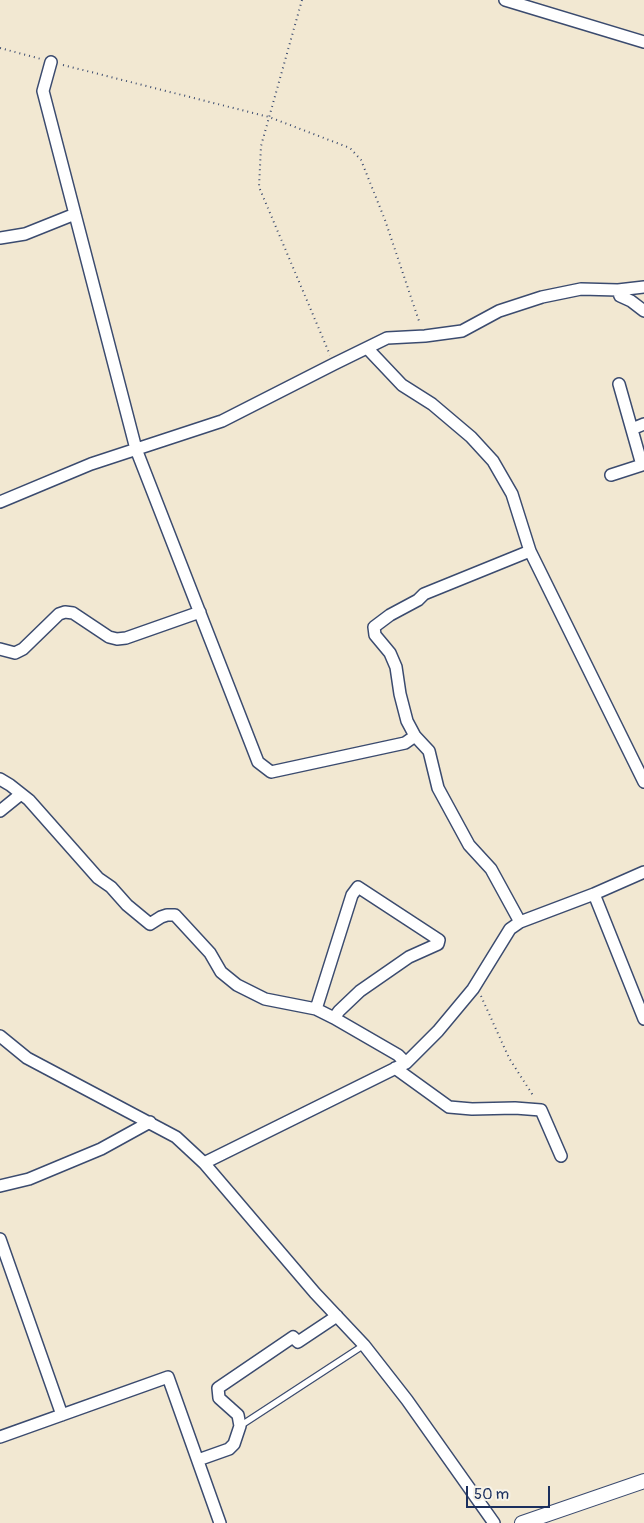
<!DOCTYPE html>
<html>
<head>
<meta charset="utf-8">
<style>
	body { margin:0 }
	#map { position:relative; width:644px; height:1523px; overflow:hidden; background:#f2e8d2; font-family:Pangolin,sans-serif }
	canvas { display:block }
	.scale { position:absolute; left:466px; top:1486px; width:84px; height:22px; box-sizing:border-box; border:2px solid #1b2f5e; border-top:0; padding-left:6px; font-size:15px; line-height:18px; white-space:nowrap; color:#1b2f5e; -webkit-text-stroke:4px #f7f3e8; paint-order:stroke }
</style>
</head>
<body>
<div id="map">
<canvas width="644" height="1523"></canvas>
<div class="scale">50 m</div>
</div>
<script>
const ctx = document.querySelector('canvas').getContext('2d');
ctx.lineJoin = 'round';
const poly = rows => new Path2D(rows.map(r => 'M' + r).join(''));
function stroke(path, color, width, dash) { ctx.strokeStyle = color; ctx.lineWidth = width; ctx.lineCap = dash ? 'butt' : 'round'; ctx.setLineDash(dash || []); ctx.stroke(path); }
const path = poly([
	[302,0,261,146,259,187,330,355],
	[0,48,41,59],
	[63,65,269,117,350,148,361,160,385,220,420,324],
	[481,996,509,1058,534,1097]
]);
const service = poly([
	[240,1426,364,1345]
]);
const minor = poly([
	[505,0,644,42],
	[51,62,43,91,136,449,258,762,271,772,405,743,415,736,429,751,438,788,469,845,491,869,520,922],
	[0,238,25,234,75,214],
	[618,290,620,296,631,301,644,311],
	[367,348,402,385,432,404,471,437,493,461,512,494,530,551,644,782],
	[632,429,644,424],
	[611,475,642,465,619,384],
	[0,502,91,464,222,421,334,364,387,338,425,336,462,331,499,311,542,297,581,289,618,290,644,287],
	[0,649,15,653,23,649,59,614,65,612,73,613,109,637,117,639,126,638,200,612],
	[415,736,407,721,400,694,396,667,390,653,375,635,374,627,390,615,418,600,424,594,530,551],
	[0,779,10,785,29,800,98,878,111,887,127,905,150,924,161,917,167,915,175,915,210,953,221,972,237,985,265,999,316,1009,334,1018,398,1055,406,1063],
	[0,811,21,794],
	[594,894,644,1019],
	[316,1009,352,895,358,887,439,940,438,944,409,957,360,991,339,1011,334,1018],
	[0,1036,27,1058,176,1137,204,1163,315,1293,364,1345,407,1400,494,1523],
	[395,1068,449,1107,472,1109,515,1108,541,1110,561,1156],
	[204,1163,406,1063,438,1031,473,989,510,929,520,922,594,894,644,872],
	[0,1186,29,1179,101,1149,150,1122],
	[0,1239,62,1415],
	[0,1437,168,1377,220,1523],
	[198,1460,229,1449,234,1444,240,1426,238,1415,219,1398,218,1388,293,1337,298,1342,337,1316]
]);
const tertiary = poly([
	[522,1523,644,1481]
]);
stroke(service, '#3b4b6f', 8);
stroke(minor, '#3b4b6f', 14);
stroke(tertiary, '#3b4b6f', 16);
stroke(path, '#3b4b6f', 2, [1, 4]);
stroke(service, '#fff', 5.5);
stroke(minor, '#fff', 11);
stroke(tertiary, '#fff', 14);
</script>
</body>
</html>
